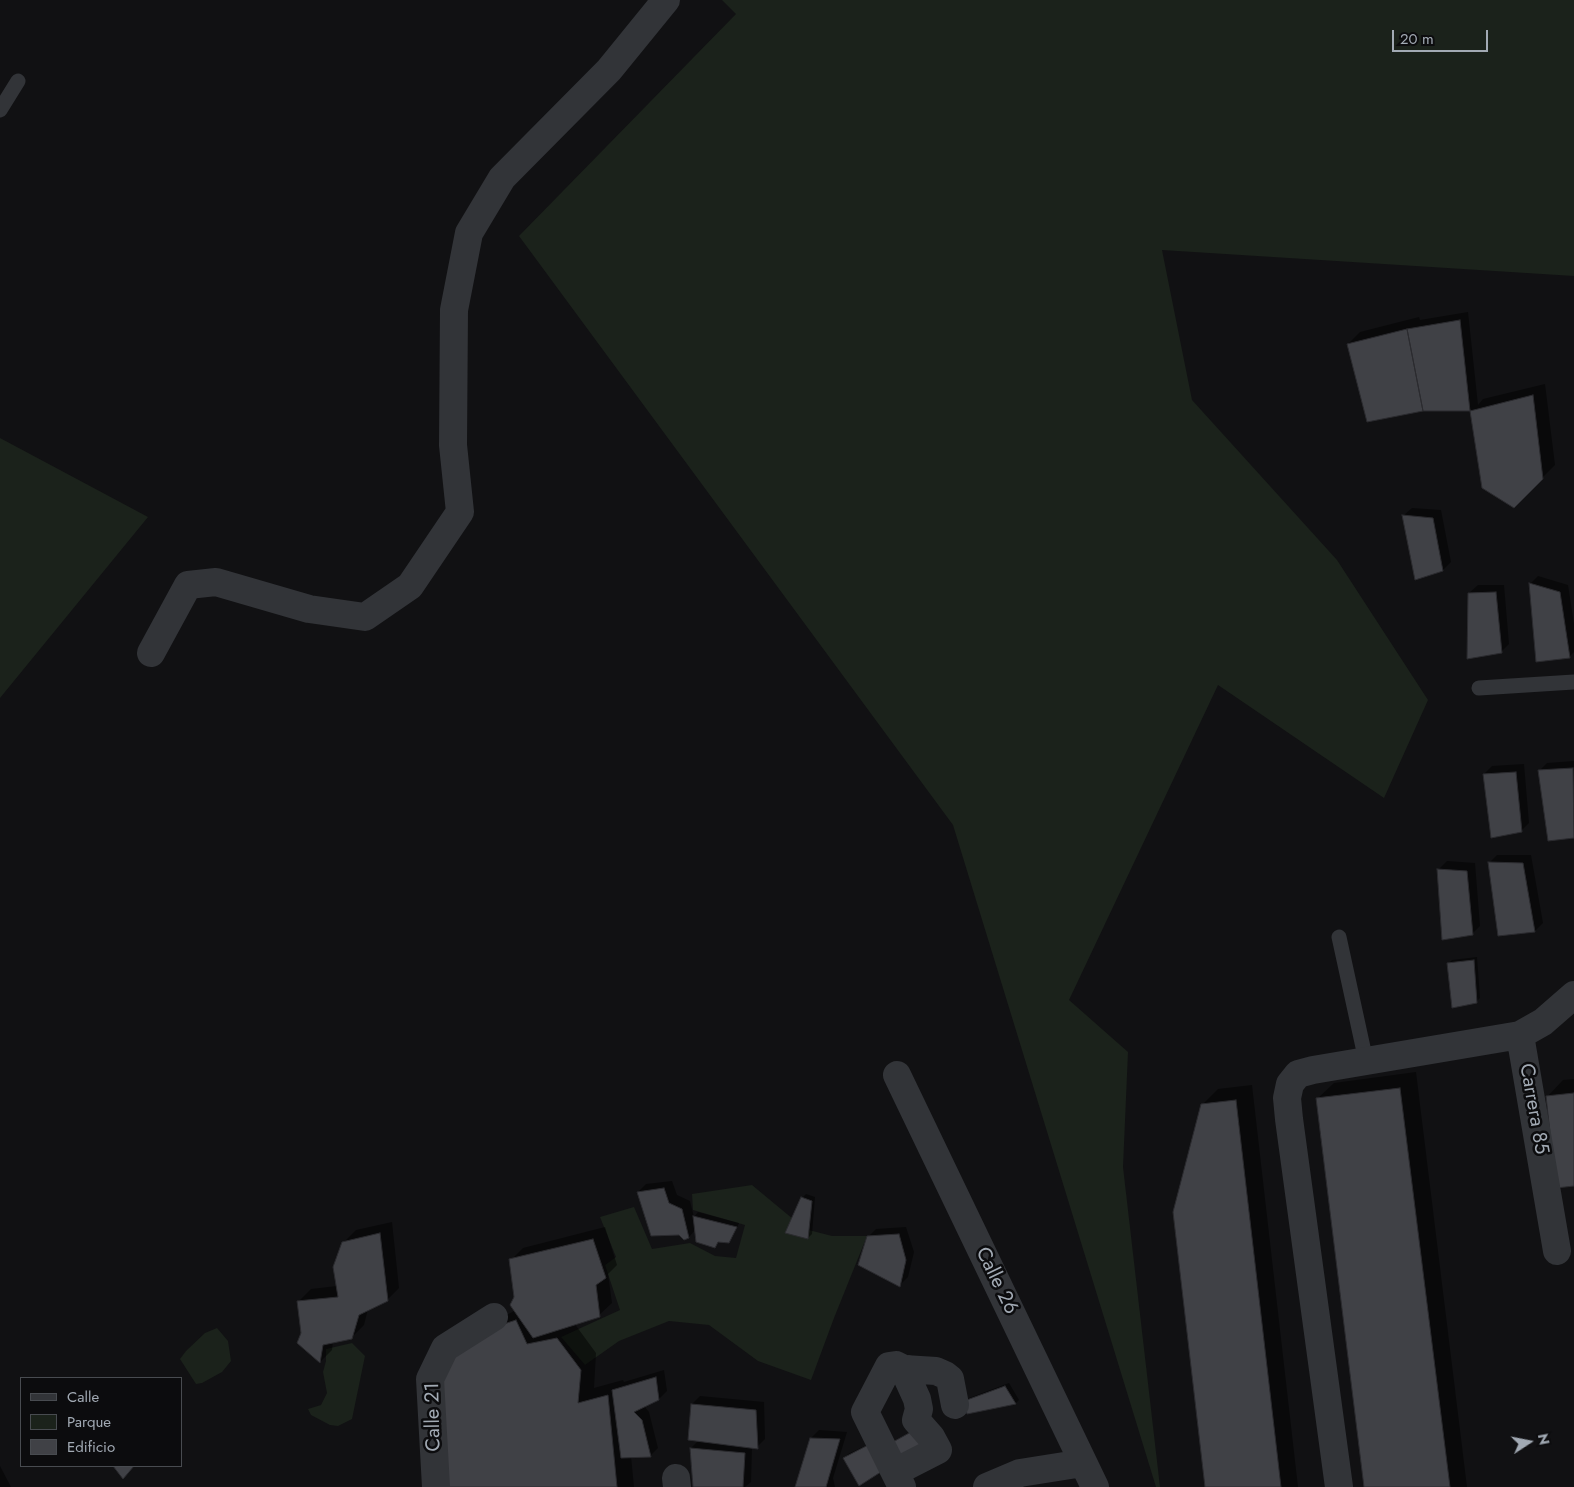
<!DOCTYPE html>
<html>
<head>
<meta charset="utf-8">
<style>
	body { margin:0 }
	#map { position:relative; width:1574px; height:1487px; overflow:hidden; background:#111113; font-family:Jost,sans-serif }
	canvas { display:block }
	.legend { position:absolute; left:20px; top:1377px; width:162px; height:90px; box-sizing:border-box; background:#0c0c0e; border:1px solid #484b50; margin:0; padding:6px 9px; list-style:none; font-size:15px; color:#a2aab4 }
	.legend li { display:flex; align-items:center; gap:10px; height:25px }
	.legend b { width:25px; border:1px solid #484b50 }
	.north { position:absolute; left:1504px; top:1417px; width:50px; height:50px; -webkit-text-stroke:4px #0c0c0e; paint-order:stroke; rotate:79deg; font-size:14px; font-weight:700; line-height:20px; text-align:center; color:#a2aab4 }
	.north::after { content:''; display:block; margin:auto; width:18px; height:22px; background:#a2aab4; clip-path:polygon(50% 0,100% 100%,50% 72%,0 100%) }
	.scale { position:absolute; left:1392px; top:30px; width:96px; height:22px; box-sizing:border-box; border:2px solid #a2aab4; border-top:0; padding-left:6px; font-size:15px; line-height:18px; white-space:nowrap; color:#a2aab4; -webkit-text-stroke:4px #0c0c0e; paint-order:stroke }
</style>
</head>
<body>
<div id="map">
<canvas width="1574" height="1487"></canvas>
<ul class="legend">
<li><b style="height:6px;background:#323438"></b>Calle</li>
<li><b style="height:14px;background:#1b221b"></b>Parque</li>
<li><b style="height:14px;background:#404146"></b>Edificio</li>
</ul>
<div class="north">N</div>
<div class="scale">20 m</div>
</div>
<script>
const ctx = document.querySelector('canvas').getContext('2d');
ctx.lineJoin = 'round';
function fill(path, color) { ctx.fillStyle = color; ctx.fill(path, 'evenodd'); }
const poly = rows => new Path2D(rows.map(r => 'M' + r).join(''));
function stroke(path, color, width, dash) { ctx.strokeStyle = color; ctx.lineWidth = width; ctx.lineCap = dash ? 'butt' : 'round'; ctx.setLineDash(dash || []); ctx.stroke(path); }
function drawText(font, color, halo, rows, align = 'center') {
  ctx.font = font + ' Jost,sans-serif'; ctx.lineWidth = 5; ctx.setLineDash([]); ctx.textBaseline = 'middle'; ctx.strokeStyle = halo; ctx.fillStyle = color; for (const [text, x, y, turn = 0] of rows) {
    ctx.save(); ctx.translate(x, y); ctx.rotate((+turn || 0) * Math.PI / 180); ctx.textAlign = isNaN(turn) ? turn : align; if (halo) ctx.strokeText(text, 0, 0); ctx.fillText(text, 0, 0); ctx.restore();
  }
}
const green = poly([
	[722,0,1574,0,1574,276,1162,250,1192,400,1337,560,1428,700,1384,798,1218,685,1069,1000,1128,1052,1123,1167,1160,1487,1156,1487,953,825,519,236,736,14],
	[0,438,148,517,0,698],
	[752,1185,805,1229,832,1236,867,1236,834,1318,811,1380,758,1361,709,1325,669,1321,619,1341,585,1365,561,1337,620,1310,605,1265,616,1257,600,1217,634,1207,652,1249,690,1243,715,1256,736,1258,745,1225,693,1210,692,1194],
	[217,1328,228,1341,231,1361,222,1372,202,1383,196,1384,180,1359,186,1351,205,1333],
	[352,1343,365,1356,352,1419,338,1426,330,1425,311,1415,308,1409,321,1405,327,1393,323,1372,326,1361,326,1349]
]);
const shadow = poly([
	[1468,312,1478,405,1483,399,1545,384,1555,465,1514,506,1483,487,1471,409,1423,410,1348,344,1360,332,1419,317,1420,320],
	[1412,508,1441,510,1451,562,1443,570,1404,515],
	[1538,576,1568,585,1574,624,1574,652,1570,656,1530,584],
	[1478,585,1504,585,1509,644,1501,652,1469,593],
	[1574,761,1574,836,1549,840,1539,771,1547,763],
	[1524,764,1529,823,1521,831,1484,774,1492,766],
	[1497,855,1531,855,1543,923,1535,931,1489,863],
	[1447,861,1475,863,1480,926,1472,934,1439,869],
	[1477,957,1480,998,1476,1002,1448,964,1452,960],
	[1416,1072,1467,1487,1366,1487,1317,1099,1334,1083],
	[1574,1079,1574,1184,1547,1097,1563,1080],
	[1252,1085,1298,1487,1206,1487,1202,1105,1218,1089],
	[672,1181,677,1195,690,1201,694,1217,698,1212,739,1223,732,1238,729,1242,720,1241,715,1246,696,1229,689,1237,638,1192,646,1184],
	[806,1194,815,1197,812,1234,808,1238,802,1198],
	[392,1222,399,1288,387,1300,368,1309,364,1325,352,1337,333,1341,332,1350,320,1362,302,1333,298,1302,311,1289,337,1286,343,1243,356,1230],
	[605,1227,617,1265,608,1274,612,1303,599,1315,574,1323,596,1353,594,1388,623,1380,624,1382,664,1370,667,1391,659,1399,644,1406,649,1412,658,1448,650,1456,631,1456,634,1487,448,1487,475,1332,516,1310,516,1297,511,1260,523,1248],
	[906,1227,914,1252,908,1277,900,1285,868,1237,876,1229],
	[1009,1383,1019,1400,1016,1403,968,1413,965,1401,969,1398],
	[700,1396,764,1402,765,1439,757,1447,752,1447,751,1482,745,1487,694,1487,691,1448,699,1440,692,1404],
	[819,1430,847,1432,833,1478,835,1487,797,1487,811,1438],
	[880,1439,845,1458,848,1454],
	[0,1466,11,1487,0,1487]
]);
const building = poly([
	[1460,320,1470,411,1423,411,1407,329,1460,320],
	[1407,329,1423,411,1367,422,1347,344,1407,329],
	[1533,395,1543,479,1514,508,1482,488,1470,411,1533,395],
	[1402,515,1433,518,1443,571,1415,580,1402,515],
	[1529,583,1560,592,1570,658,1536,662,1529,583],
	[1496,592,1502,653,1467,659,1468,593,1496,592],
	[1573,768,1574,838,1548,841,1538,770,1573,768],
	[1516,772,1522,832,1491,838,1483,774,1516,772],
	[1488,862,1523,863,1535,932,1498,936,1488,862],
	[1437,869,1467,871,1473,935,1442,940,1437,869],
	[1474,960,1477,1003,1452,1008,1447,963,1474,960],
	[1400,1088,1450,1487,1364,1487,1316,1098,1400,1088],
	[1574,1093,1574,1186,1556,1188,1546,1096,1574,1093],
	[1236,1100,1281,1487,1205,1487,1173,1212,1201,1104,1236,1100],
	[664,1188,669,1203,682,1209,689,1238,684,1240,679,1235,651,1236,637,1192,664,1188],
	[801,1197,812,1201,808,1239,785,1233,801,1197],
	[693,1216,737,1227,729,1243,718,1242,715,1248,696,1242,693,1216],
	[380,1233,388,1301,359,1315,352,1339,323,1345,320,1363,297,1343,301,1333,297,1301,338,1297,333,1267,342,1242,380,1233],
	[899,1234,906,1260,900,1287,858,1265,867,1236,899,1234],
	[593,1239,606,1278,596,1285,600,1317,533,1338,510,1305,514,1297,509,1259,593,1239],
	[516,1320,527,1344,557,1338,581,1370,578,1403,608,1395,617,1487,446,1487,439,1381,457,1348,498,1326,516,1320],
	[656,1377,659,1400,634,1412,642,1420,651,1457,621,1458,612,1390,656,1377],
	[1005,1386,1016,1404,967,1414,964,1401,1005,1386],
	[691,1404,756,1410,758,1449,688,1440,691,1404],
	[920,1427,936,1449,898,1464,893,1442,920,1427],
	[810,1438,840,1439,826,1487,795,1487,810,1438],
	[876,1441,887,1468,859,1486,843,1458,876,1441],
	[690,1448,745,1453,743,1487,693,1487,690,1448],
	[113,1466,134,1466,123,1479,113,1466]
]);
const lane = poly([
	[0,110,18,81],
	[1479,688,1574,682],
	[1339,937,1366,1061]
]);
const street = poly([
	[151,653,188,585,216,582,309,609,365,617,410,586,460,512,453,445,454,310,469,233,502,178,609,70,666,0],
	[897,1075,1095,1487],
	[1557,1251,1520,1035,1543,1022,1574,995],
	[895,1472,938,1450,931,1437,916,1420,919,1409,917,1399,907,1377,909,1369],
	[676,1478,677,1487],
	[436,1487,430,1379,445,1348,494,1317],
	[902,1487,865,1412,889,1366,896,1365,904,1369,936,1371,945,1375,950,1379,955,1405],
	[987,1487,1020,1473,1083,1463],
	[1339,1487,1289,1119,1287,1098,1290,1084,1298,1074,1313,1070,1520,1035]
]);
const streetNames = [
	["Carrera 85",1533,1109,80],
	["Calle 26",996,1281,64],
	["Calle 21",434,1417,-91]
];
fill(green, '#1b221b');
fill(shadow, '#0007');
fill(building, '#404146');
stroke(building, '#2b2b2f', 1);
stroke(lane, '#323438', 15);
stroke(street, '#323438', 28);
drawText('20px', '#a2aab4', '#0c0c0e', streetNames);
</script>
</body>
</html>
